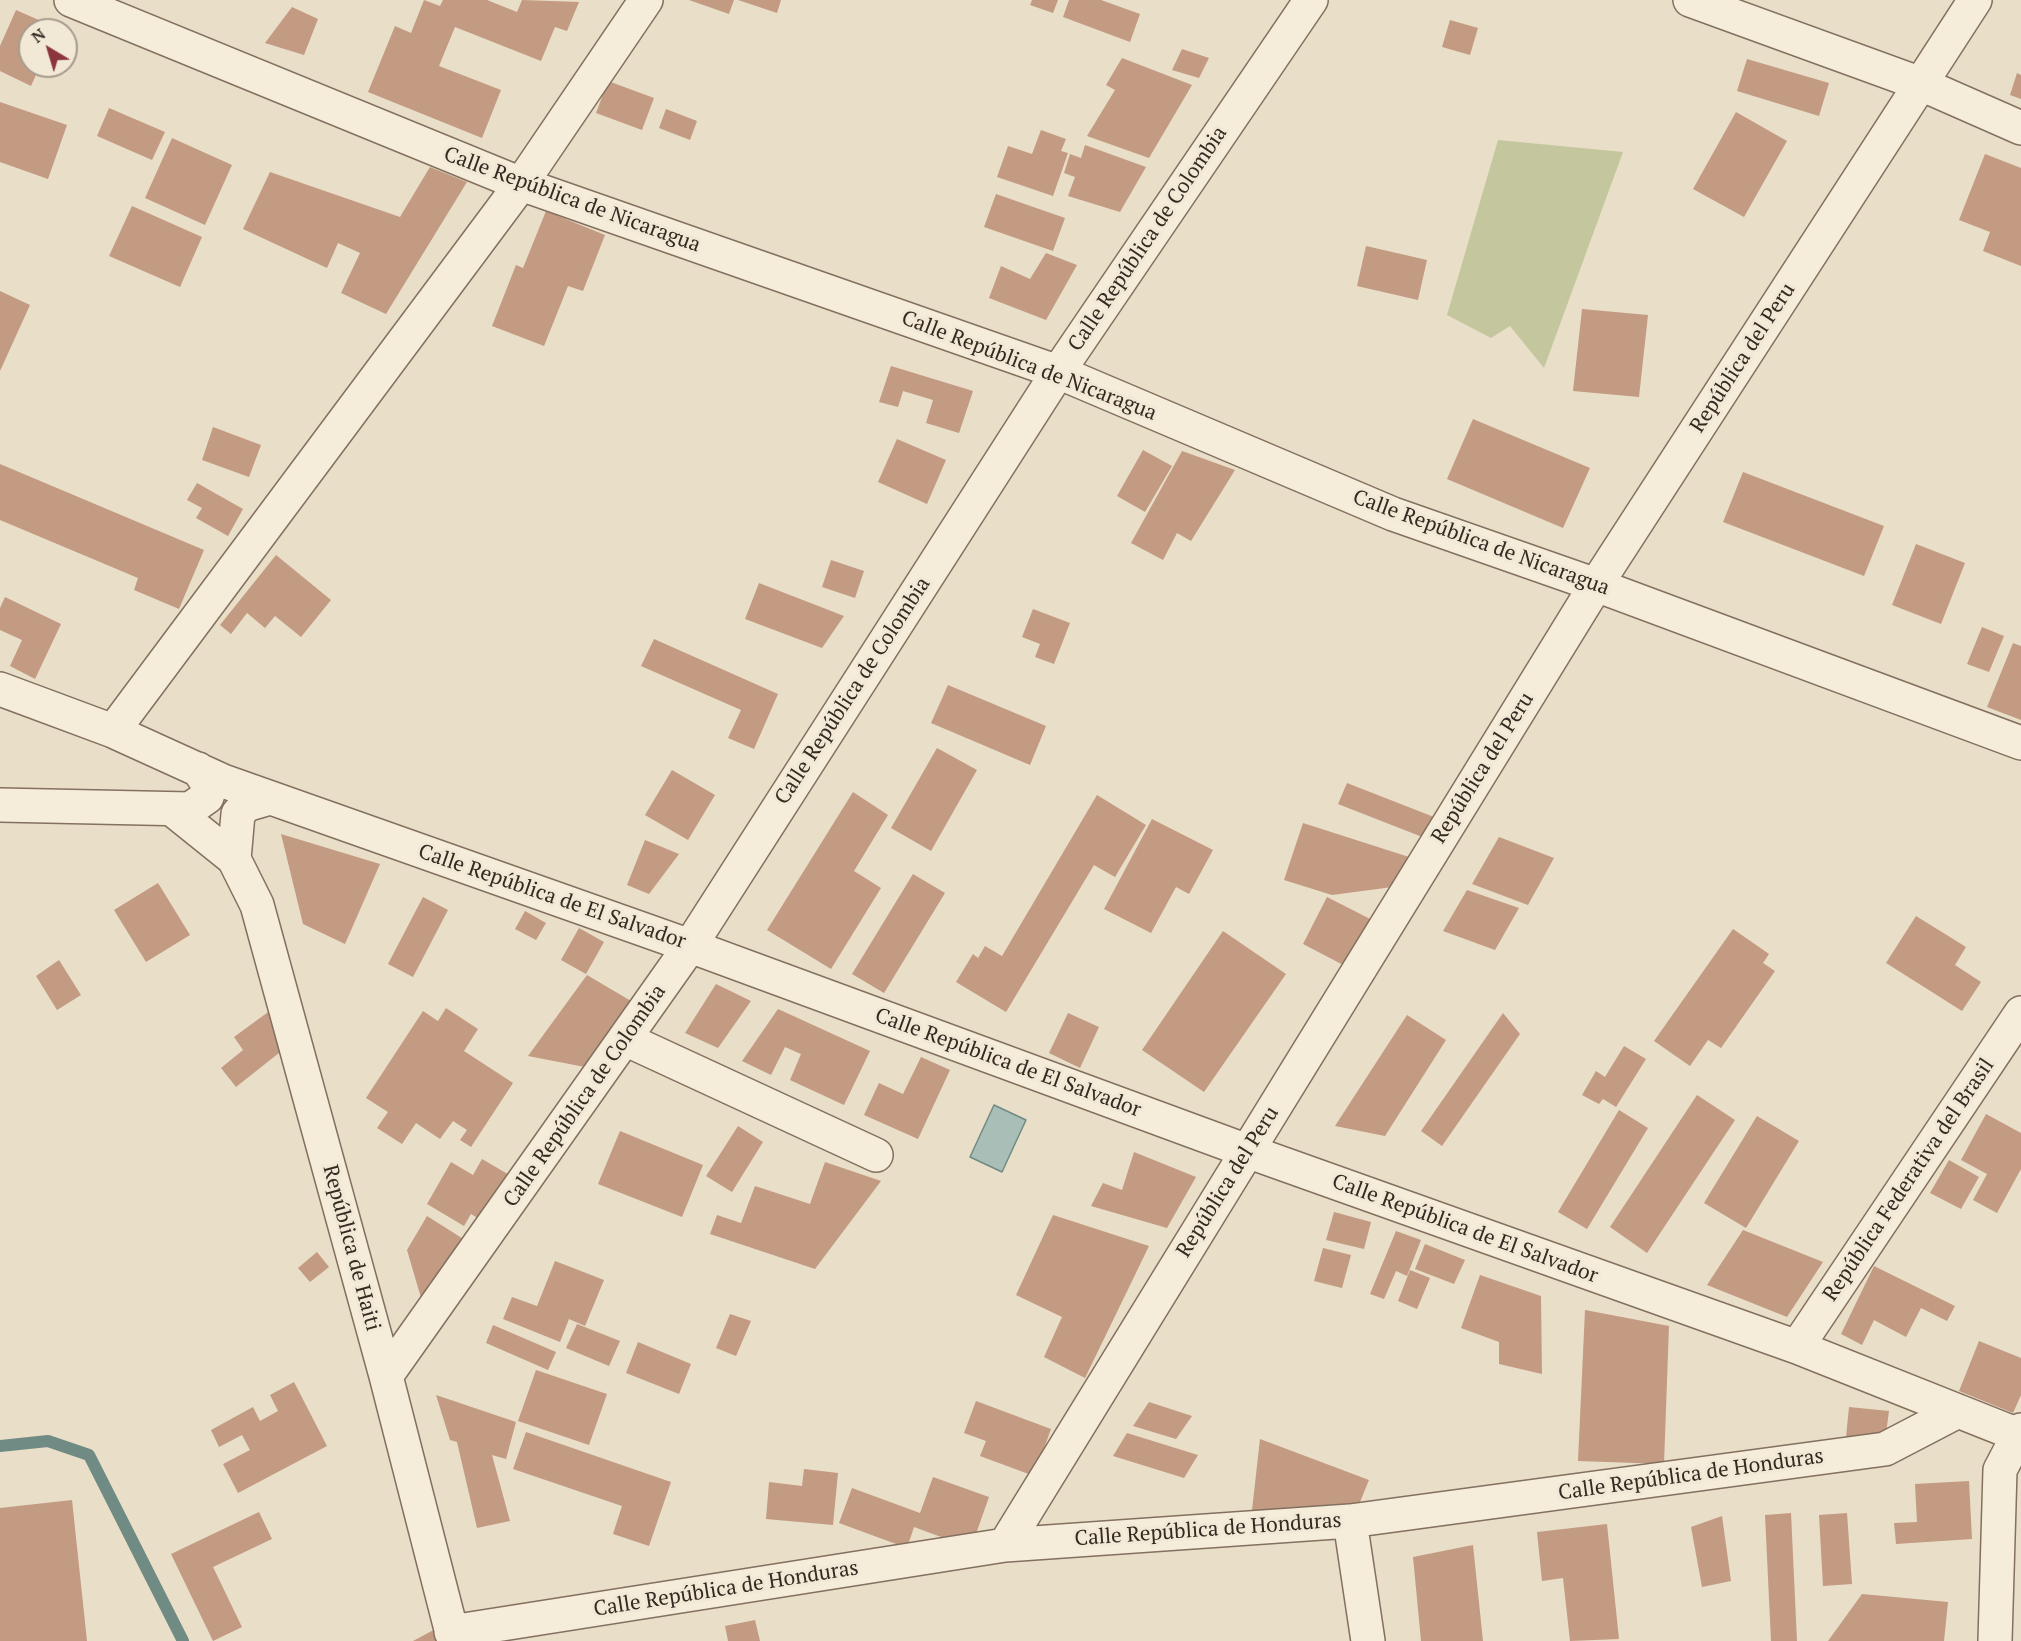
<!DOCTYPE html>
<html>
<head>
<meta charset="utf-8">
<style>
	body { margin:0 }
	#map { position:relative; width:2021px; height:1641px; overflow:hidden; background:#e9dec8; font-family:"PT Serif",serif }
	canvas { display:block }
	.north { position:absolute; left:18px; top:18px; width:60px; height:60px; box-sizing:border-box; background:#f2e8d6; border:2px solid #a69c8e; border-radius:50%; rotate:322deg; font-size:16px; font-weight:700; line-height:24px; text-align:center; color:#352a21 }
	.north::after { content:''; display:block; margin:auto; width:21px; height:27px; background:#8c363b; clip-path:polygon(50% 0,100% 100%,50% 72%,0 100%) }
</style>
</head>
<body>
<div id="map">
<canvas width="2021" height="1641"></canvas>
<div class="north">N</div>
</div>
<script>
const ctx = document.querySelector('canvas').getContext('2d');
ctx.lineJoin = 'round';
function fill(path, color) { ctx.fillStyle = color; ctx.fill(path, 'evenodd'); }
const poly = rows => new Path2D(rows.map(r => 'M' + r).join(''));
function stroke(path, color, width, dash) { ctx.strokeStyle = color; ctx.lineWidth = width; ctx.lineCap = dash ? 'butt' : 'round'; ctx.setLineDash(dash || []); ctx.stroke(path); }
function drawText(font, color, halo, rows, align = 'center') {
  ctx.font = font + ' "PT Serif",serif'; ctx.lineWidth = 6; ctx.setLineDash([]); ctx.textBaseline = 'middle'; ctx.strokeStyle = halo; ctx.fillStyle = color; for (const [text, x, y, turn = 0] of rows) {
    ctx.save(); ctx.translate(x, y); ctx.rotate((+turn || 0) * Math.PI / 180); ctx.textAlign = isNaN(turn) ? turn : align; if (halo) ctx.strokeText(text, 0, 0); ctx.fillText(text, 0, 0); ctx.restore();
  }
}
const green = poly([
	[1498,140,1623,152,1544,368,1510,326,1491,338,1447,315]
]);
const water = poly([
	[994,1105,1026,1120,1002,1172,970,1157,994,1105]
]);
const stream = poly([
	[0,1446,48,1441,89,1455,183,1641]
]);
const building = poly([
	[424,0,440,6,443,0,487,0,517,12,522,0,579,2,567,31,555,27,541,61,455,27,439,66,501,90,482,138,368,92,395,26,411,33],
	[689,0,734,0,729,14],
	[738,0,781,0,777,13],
	[1032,0,1058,0,1053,13,1030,5],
	[1069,0,1101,0,1140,14,1130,42,1063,17],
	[292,7,318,19,304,55,265,43],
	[16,10,57,28,30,30,30,66,40,66,31,86,0,71,0,46],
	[1450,20,1478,28,1470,55,1442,47],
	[1182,49,1209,58,1199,78,1172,70],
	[1122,58,1192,85,1149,158,1087,136,1115,90,1106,85],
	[1747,59,1829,83,1819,116,1737,91],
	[2017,73,2021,75,2021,99,2010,95],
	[608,81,654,98,642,130,596,113],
	[0,102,67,125,48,179,0,162],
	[109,108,165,132,152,160,97,136],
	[666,109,697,121,690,140,659,128],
	[1736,112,1787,141,1744,217,1693,189],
	[1041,130,1066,139,1061,151,1068,153,1053,196,997,177,1008,146,1032,154],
	[172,138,232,165,205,225,145,198],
	[1085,145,1146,167,1120,212,1068,196,1075,177,1064,173,1070,154,1081,158],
	[1985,154,2021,168,2021,266,1983,251,1990,232,1959,220],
	[430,167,467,182,386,314,341,293,360,253,338,243,327,268,243,229,270,172,400,217],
	[996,194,1065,218,1053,251,984,227],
	[132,206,202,237,180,287,109,256],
	[546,211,605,235,583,291,568,286,544,346,492,326,516,265,523,268],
	[1366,246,1427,260,1418,300,1357,286],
	[1046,253,1077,265,1046,320,989,298,1001,266,1030,279],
	[0,291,30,305,0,371],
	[1582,309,1648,315,1639,397,1573,391],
	[891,366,973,391,959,433,926,423,933,400,903,391,898,407,879,402],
	[1473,419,1590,468,1563,528,1447,479],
	[213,427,261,445,249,477,202,460],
	[897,439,946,460,927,504,878,482],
	[1143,450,1172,466,1145,512,1117,496],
	[1182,451,1235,470,1191,541,1177,533,1163,560,1131,543],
	[0,464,204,550,179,609,134,590,138,578,0,520],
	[1743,472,1884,526,1864,576,1723,522],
	[197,483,243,509,228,536,196,518,202,508,187,500],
	[1916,544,1965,563,1941,624,1892,605],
	[276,555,331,600,301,637,275,616,265,628,247,613,231,634,220,625],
	[831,560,864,571,855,598,822,587],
	[759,583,844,616,822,648,745,619],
	[5,597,61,624,35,679,10,666,22,640,0,630,0,608],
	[1033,609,1070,623,1054,664,1035,657,1040,644,1022,637],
	[1982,627,2004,636,1989,672,1967,664],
	[654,639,778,694,754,749,728,738,741,710,641,666],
	[2013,643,2021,646,2021,720,1987,707],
	[948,685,1046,726,1030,765,931,723],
	[937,748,977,770,931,851,891,828],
	[672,770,715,795,688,840,645,815],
	[1347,783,1439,819,1430,840,1338,804],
	[853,792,888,815,854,871,881,888,831,969,767,930],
	[1097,795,1146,825,1115,877,1094,865,1006,1012,956,982,973,954,978,958,985,946,1002,956],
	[1152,819,1213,850,1189,894,1176,887,1151,933,1104,909],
	[1303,823,1409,857,1400,886,1332,895,1284,880],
	[281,834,380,864,345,944,303,924],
	[1499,837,1554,858,1528,905,1472,884],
	[645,840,679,854,649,894,627,885],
	[913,874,945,893,884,993,852,974],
	[158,883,190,935,146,962,114,910],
	[1467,890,1519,908,1495,950,1443,931],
	[423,897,448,910,413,977,388,964],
	[1327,897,1378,923,1349,968,1303,944],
	[525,911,546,923,536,940,515,929],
	[1916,916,1966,947,1955,965,1981,982,1962,1011,1886,963],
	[579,928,604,942,586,974,561,960],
	[1733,929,1769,954,1763,963,1775,971,1721,1048,1708,1040,1690,1066,1654,1041],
	[1223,931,1286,974,1204,1092,1142,1050],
	[59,960,81,995,57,1010,36,976],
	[587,975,631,1001,590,1068,528,1056],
	[716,984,751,1001,718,1048,685,1033],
	[275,1007,284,1049,236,1087,221,1068,243,1050,234,1037],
	[446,1008,478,1029,464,1051,513,1083,471,1147,460,1140,467,1130,453,1121,440,1139,416,1123,402,1144,377,1128,388,1112,366,1098,423,1011,438,1021],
	[778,1009,870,1051,844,1105,790,1080,801,1054,785,1047,771,1075,742,1061],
	[1068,1013,1099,1027,1080,1068,1049,1053],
	[1503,1013,1520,1034,1442,1146,1421,1131],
	[1407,1015,1446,1040,1385,1136,1335,1126],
	[1624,1046,1646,1059,1616,1107,1603,1099,1599,1104,1582,1095,1596,1071,1605,1077],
	[921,1057,950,1070,918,1139,864,1115,879,1083,903,1094],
	[1697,1095,1735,1120,1647,1253,1610,1227],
	[1619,1110,1648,1128,1587,1229,1558,1212],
	[1986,1114,2021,1133,2021,1169,1997,1213,1973,1200,1987,1174,1961,1160],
	[1757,1116,1799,1141,1746,1228,1704,1203],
	[738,1126,763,1142,732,1192,706,1176],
	[620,1131,703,1165,682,1217,598,1184],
	[1134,1152,1196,1177,1167,1228,1091,1206,1103,1183,1122,1190],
	[482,1159,518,1180,491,1226,471,1214,464,1226,427,1204,451,1162,473,1175],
	[1949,1160,1979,1177,1961,1209,1930,1193],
	[825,1162,881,1181,815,1269,710,1234,717,1215,741,1223,755,1186,810,1204],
	[1334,1212,1371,1222,1364,1249,1326,1240],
	[1053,1215,1149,1246,1085,1378,1044,1357,1062,1317,1016,1295],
	[427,1216,468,1242,424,1308,407,1250],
	[1743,1230,1823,1262,1787,1317,1707,1285],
	[1396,1231,1421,1240,1407,1276,1396,1271,1384,1299,1370,1294],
	[1425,1244,1465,1260,1454,1284,1415,1269],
	[1323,1248,1351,1255,1342,1288,1314,1281],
	[317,1252,329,1267,310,1282,298,1268],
	[555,1261,604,1280,585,1326,569,1319,560,1342,503,1319,512,1297,537,1306],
	[1874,1266,1955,1306,1947,1321,1921,1308,1906,1337,1874,1320,1862,1345,1841,1334],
	[1410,1270,1430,1278,1417,1309,1398,1301],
	[1480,1275,1541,1296,1542,1374,1499,1364,1499,1342,1461,1328],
	[1585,1310,1669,1326,1664,1464,1578,1461],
	[730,1314,751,1321,736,1356,716,1348],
	[577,1324,620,1341,609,1366,566,1348],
	[493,1325,556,1352,548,1370,486,1343],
	[1979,1341,2021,1358,2021,1395,2013,1413,1959,1391],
	[638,1342,691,1364,679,1394,626,1373],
	[536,1370,607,1394,589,1445,518,1421],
	[294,1382,327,1446,238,1493,223,1464,250,1450,242,1435,219,1447,211,1430,253,1407,260,1421,278,1411,270,1395],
	[436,1395,516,1422,506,1459,492,1455,510,1521,477,1528,457,1442,450,1440],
	[976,1401,1051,1429,1034,1476,980,1456,986,1441,964,1433],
	[1149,1402,1192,1416,1176,1439,1133,1426],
	[1849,1407,1889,1411,1885,1441,1846,1437],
	[526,1432,671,1482,649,1546,613,1534,622,1506,513,1469],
	[1127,1433,1198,1455,1184,1478,1113,1456],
	[1260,1439,1369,1480,1360,1502,1251,1519],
	[804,1469,838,1473,833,1525,766,1519,769,1482,802,1486],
	[933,1477,989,1497,971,1548,914,1527,907,1548,839,1523,852,1488,920,1513],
	[1969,1481,1972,1539,1896,1544,1894,1523,1917,1522,1915,1484],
	[72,1500,87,1641,0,1641,0,1508],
	[259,1512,272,1539,213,1567,242,1627,213,1641,171,1554],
	[1791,1513,1797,1641,1771,1641,1765,1515],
	[1847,1513,1852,1584,1823,1586,1819,1515],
	[1722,1516,1731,1581,1702,1587,1691,1527],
	[1607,1524,1619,1639,1570,1641,1563,1578,1542,1581,1537,1532],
	[1473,1545,1483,1641,1421,1641,1413,1557],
	[1862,1594,1948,1602,1944,1641,1828,1641],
	[755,1620,760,1641,728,1641,725,1626],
	[443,1625,448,1641,413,1641]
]);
const minor = poly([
	[71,0,521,184,1058,372,1393,514,1596,585,2021,743],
	[1690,0,1921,84,2021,128],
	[0,689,113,731,223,781,690,946,1247,1151,1797,1347,2021,1436],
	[113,731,521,184,646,0],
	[0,805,190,809,207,797,210,787,198,769],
	[173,810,234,859,257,905,386,1376,454,1641],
	[234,859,238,814,246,805,270,798],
	[625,1039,876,1155],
	[1797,1347,2021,1013],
	[386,1376,690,946,1058,372,1311,0],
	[1350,1521,1368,1641],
	[1005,1545,1596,585,1975,0],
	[451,1632,1005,1545,1350,1521,1885,1449,1958,1411],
	[1995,1641,2000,1470,2021,1430]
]);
const streetNames = [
	["Calle República de Nicaragua",572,200,20],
	["Calle República de Colombia",1148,239,-56],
	["República del Peru",1743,358,-57],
	["Calle República de Nicaragua",1029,366,21],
	["Calle República de Nicaragua",1481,543,20],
	["Calle República de Colombia",853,691,-57],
	["República del Peru",1483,768,-58],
	["Calle República de El Salvador",552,897,19],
	["Calle República de El Salvador",1008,1063,20],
	["Calle República de Colombia",585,1096,-55],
	["República Federativa del Brasil",1909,1180,-56],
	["República del Peru",1228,1182,-58],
	["Calle República de El Salvador",1465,1229,20],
	["República de Haiti",351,1248,75],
	["Calle República de Honduras",1691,1475,-8],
	["Calle República de Honduras",1208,1530,-4],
	["Calle República de Honduras",726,1589,-9]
];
fill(green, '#c4c69d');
fill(water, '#a8beb6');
stroke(water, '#708b83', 1.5);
stroke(stream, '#708b83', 12);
fill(building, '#c39a82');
stroke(minor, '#83705f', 36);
stroke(minor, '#f5ecda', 33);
drawText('21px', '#352a21', '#f2e8d6', streetNames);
</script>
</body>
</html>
